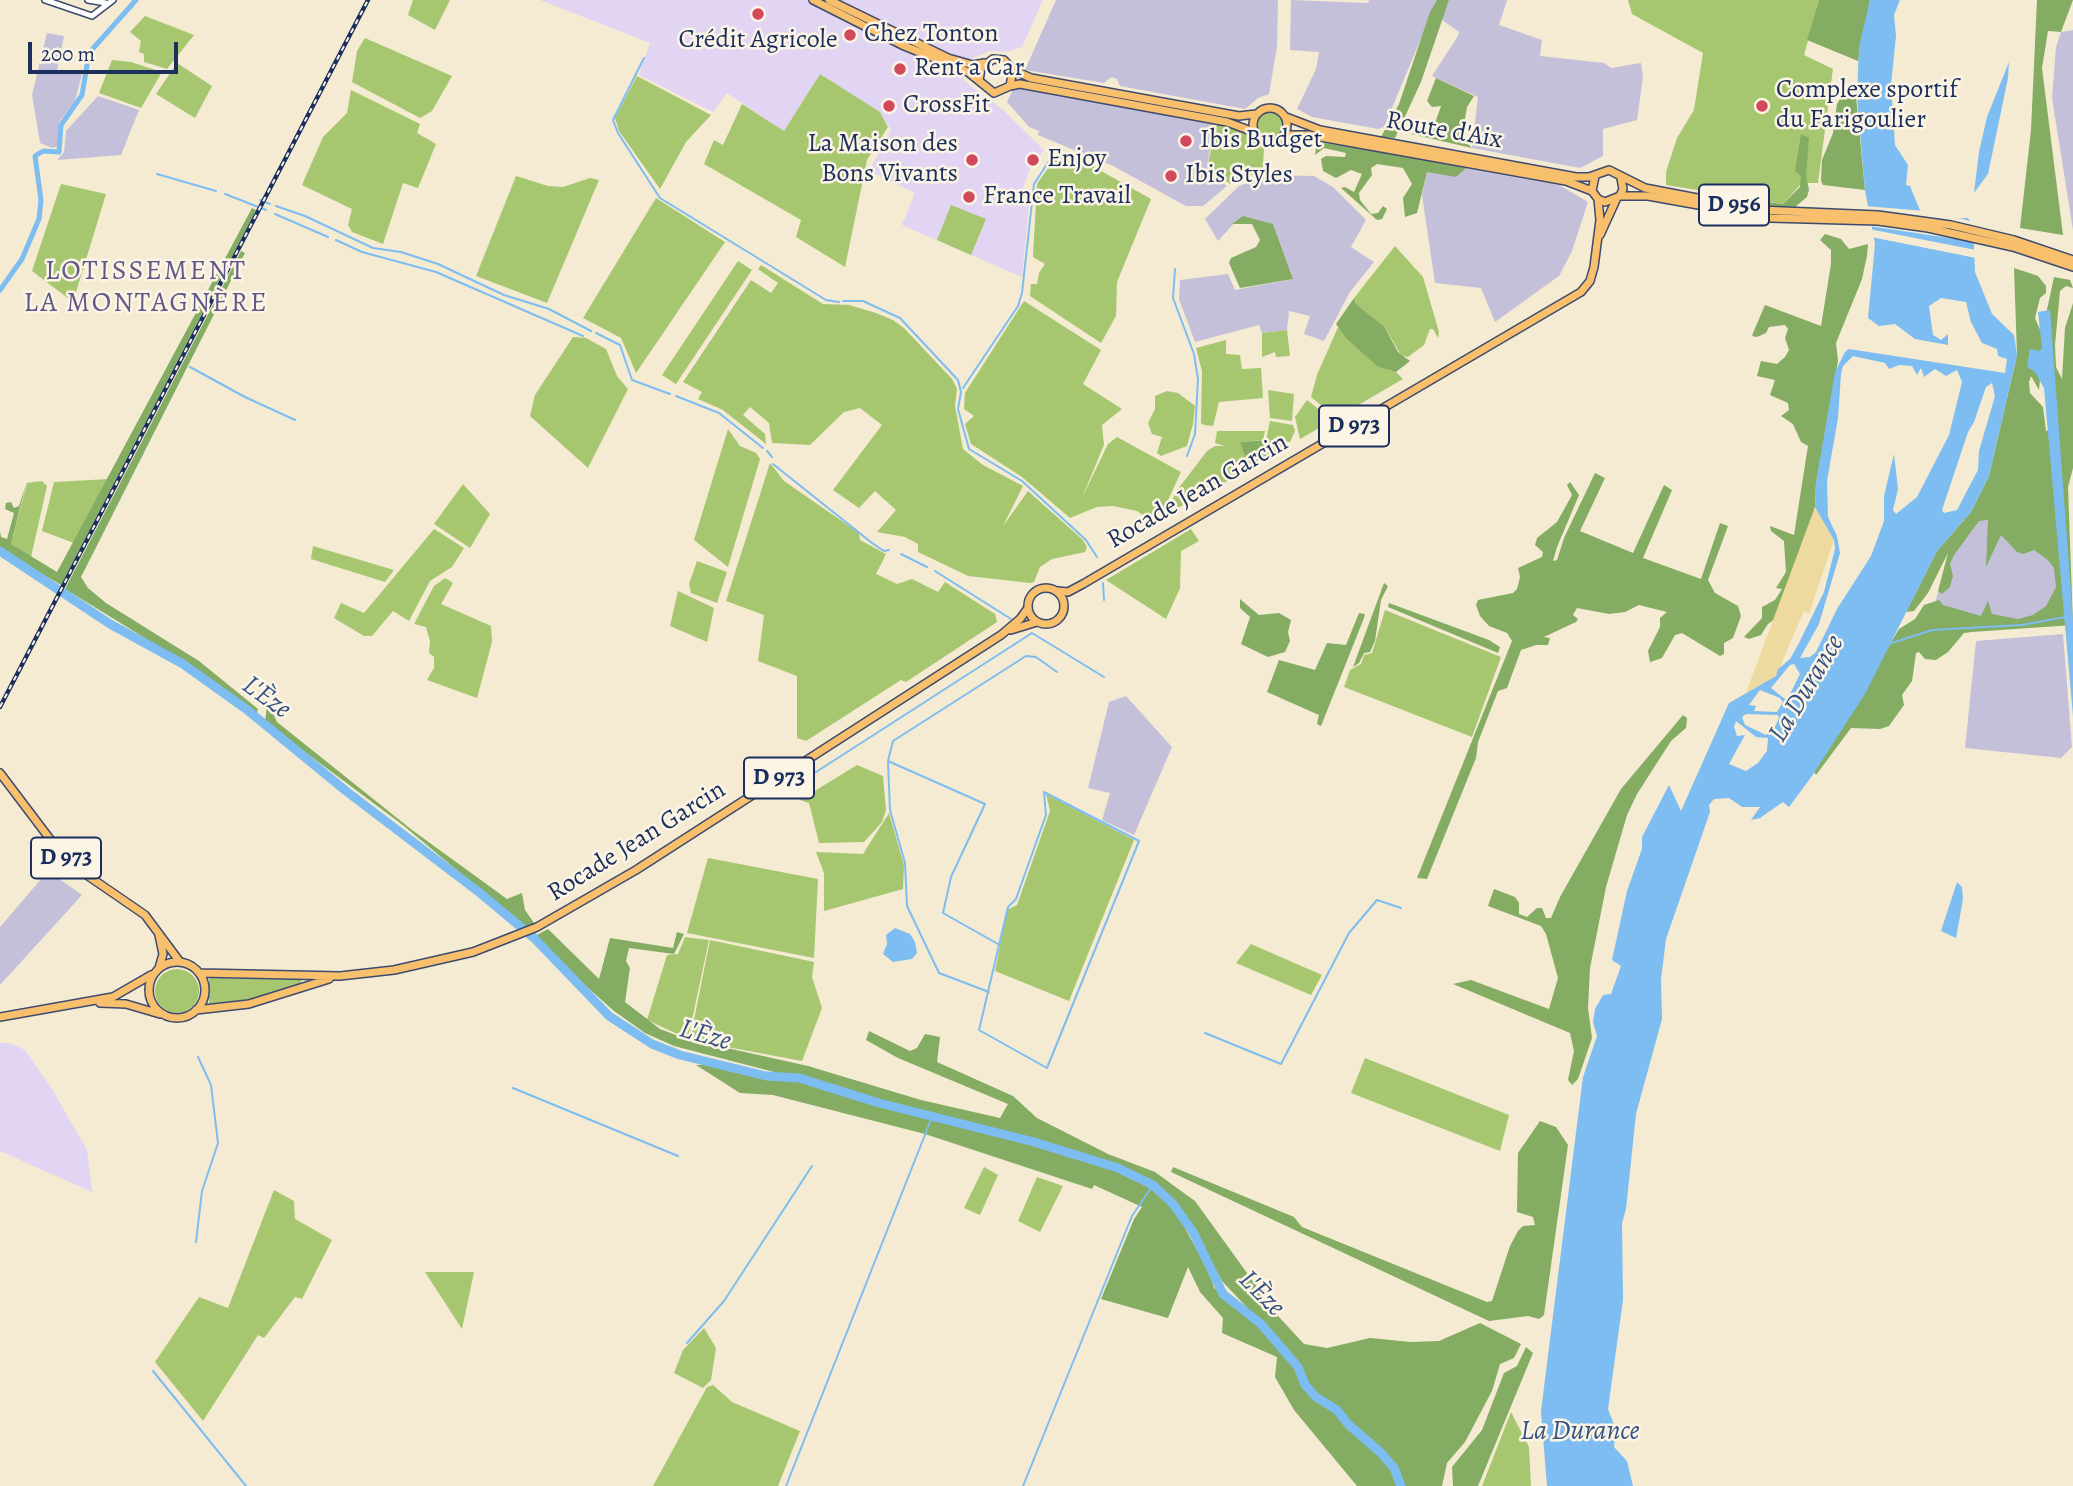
<!DOCTYPE html>
<html>
<head>
<meta charset="utf-8">
<style>
	body { margin:0 }
	#map { position:relative; width:2073px; height:1486px; overflow:hidden; background:#f4ebd2; font-family:Alegreya,serif }
	canvas { display:block }
	.scale { position:absolute; left:28px; top:42px; width:150px; height:32px; box-sizing:border-box; border:4px solid #1b2f5e; border-top:0; padding-left:9px; font-size:21px; line-height:24px; white-space:nowrap; color:#1b2f5e; -webkit-text-stroke:5px #fcf5e5; paint-order:stroke }
</style>
</head>
<body>
<div id="map">
<canvas width="2073" height="1486"></canvas>
<div class="scale">200 m</div>
</div>
<script>
const ctx = document.querySelector('canvas').getContext('2d');
ctx.lineJoin = 'round';
function fill(path, color) { ctx.fillStyle = color; ctx.fill(path, 'evenodd'); }
const poly = rows => new Path2D(rows.map(r => 'M' + r).join(''));
function stroke(path, color, width, dash) { ctx.strokeStyle = color; ctx.lineWidth = width; ctx.lineCap = dash ? 'butt' : 'round'; ctx.setLineDash(dash || []); ctx.stroke(path); }
function drawText(font, color, halo, rows, align = 'center') {
  ctx.font = font + ' Alegreya,serif'; ctx.lineWidth = 5; ctx.setLineDash([]); ctx.textBaseline = 'middle'; ctx.strokeStyle = halo; ctx.fillStyle = color; for (const [text, x, y, turn = 0] of rows) {
    ctx.save(); ctx.translate(x, y); ctx.rotate((+turn || 0) * Math.PI / 180); ctx.textAlign = isNaN(turn) ? turn : align; if (halo) ctx.strokeText(text, 0, 0); ctx.fillText(text, 0, 0); ctx.restore();
  }
}
const built = poly([
	[540,0,1043,0,1022,47,1006,52,989,51,971,59,963,80,1003,110,1044,150,1030,169,1019,199,1029,204,1022,277,902,225,915,193,869,171,891,130,880,112,820,74,784,131,727,93,713,112,639,75,650,43],
	[0,1043,9,1043,25,1050,52,1089,87,1150,92,1192,0,1151]
]);
const industrial = poly([
	[1056,0,1278,0,1277,47,1269,94,1258,98,1245,109,1120,86,1117,79,1111,77,1104,83,1025,70],
	[1291,0,1368,3,1369,0,1437,0,1384,127,1378,129,1312,117,1297,109,1316,69,1319,52,1290,50],
	[1449,0,1507,0,1499,25,1542,40,1540,56,1604,63,1611,68,1641,63,1643,77,1637,120,1603,129,1603,156,1580,168,1472,148,1478,97,1432,76,1458,36,1459,32,1441,19],
	[2073,30,2073,230,2052,98,2056,47,2061,32],
	[47,33,64,36,57,70,82,74,75,101,59,122,58,146,52,148,40,143,32,95],
	[1014,87,1215,124,1206,172,1227,186,1203,206,1186,206,1113,166,1038,135,1039,131,1029,127,1007,102],
	[98,96,139,110,121,155,57,160,64,152,66,131],
	[1429,162,1559,185,1588,202,1572,251,1559,276,1495,322,1481,288,1435,283,1422,195],
	[1269,175,1314,176,1333,187,1366,220,1351,247,1374,262,1350,292,1324,341,1304,334,1310,316,1289,311,1287,330,1262,333,1259,325,1195,342,1179,299,1180,280,1228,274,1235,290,1293,279,1273,224,1237,220,1218,241,1205,219,1239,186],
	[1990,505,2053,507,2062,616,2007,623,1930,622,1950,547],
	[2063,634,2072,747,2061,758,1965,748,1976,641],
	[1126,696,1172,747,1134,835,1102,820,1110,793,1088,788,1109,702],
	[48,871,82,895,0,985,0,927]
]);
const green = poly([
	[413,0,450,0,435,30,408,15],
	[1628,0,1819,0,1804,55,1833,69,1818,183,1802,183,1783,204,1666,185,1666,172,1677,138,1694,110,1703,53,1632,14],
	[145,16,194,35,167,69,144,62,144,54,139,52,141,41,130,32],
	[365,38,452,76,432,111,420,118,352,82,357,51],
	[112,60,131,62,162,72,141,108,99,93],
	[177,63,212,86,195,118,156,94],
	[820,74,880,112,888,127,867,160,845,267,796,237,801,220,704,164,714,140,723,145,742,104,784,131],
	[637,76,711,115,686,142,660,189,619,131,615,118],
	[351,90,420,124,417,133,436,144,418,188,403,183,383,244,352,232,348,225,352,209,302,185,323,137,347,113],
	'1256 125a14 14 0 1 1 28 0a14 14 0 1 1-28 0Z',
	[1217,123,1245,131,1264,147,1263,168,1259,172,1230,184,1207,168],
	[1059,152,1094,167,1151,199,1117,282,1116,316,1101,343,1030,296,1031,284,1037,284,1039,273,1045,264,1033,257,1037,184],
	[516,176,548,186,563,187,590,178,599,180,547,303,476,276],
	[61,184,106,194,73,302,32,271],
	[656,198,725,242,636,373,621,338,583,318],
	[951,205,986,219,971,255,937,240],
	[1395,246,1423,277,1439,332,1438,338,1433,329,1430,329,1424,345,1408,357,1401,355,1384,326,1356,304,1354,298],
	[738,261,752,270,676,384,662,375],
	[761,265,823,304,849,305,876,313,893,320,904,328,952,379,957,389,955,406,963,449,983,465,1023,486,1003,526,1028,491,1083,540,1087,547,1085,552,1052,559,1040,567,1034,582,1030,583,968,576,918,552,918,544,905,537,877,532,896,510,875,491,859,508,833,490,882,425,860,408,844,412,810,445,772,443,769,423,750,407,743,415,765,434,766,444,723,410,698,399,702,392,683,382,751,280,771,293,778,283,758,269],
	[1024,301,1101,350,1083,384,1122,409,1102,425,1104,445,1081,500,1108,444,1117,437,1181,472,1164,509,1155,517,1147,518,1137,511,1113,506,1097,507,1070,518,1022,477,971,444,965,424,974,416,964,409,965,393],
	[1338,327,1378,367,1396,372,1403,379,1336,418,1311,397,1317,375],
	[1287,330,1290,356,1276,357,1275,352,1262,357,1262,333],
	[573,337,586,338,606,349,617,376,628,389,588,468,530,416,535,395],
	[1226,340,1226,354,1240,355,1242,369,1261,368,1263,398,1219,402,1213,426,1204,425,1201,423,1202,371,1196,348],
	[1268,390,1294,394,1292,421,1270,418],
	[1167,391,1178,393,1195,406,1193,424,1187,446,1161,456,1157,453,1162,437,1152,434,1148,423,1155,409,1155,396],
	[1307,400,1333,420,1300,439,1295,417],
	[1270,421,1293,425,1295,431,1290,442,1266,440],
	[728,429,740,446,756,453,760,459,728,567,694,540],
	[1217,431,1265,431,1263,440,1240,442,1249,469,1169,513,1167,509,1178,489,1207,451,1215,446,1225,446,1215,443],
	[770,463,784,481,859,533,860,540,886,554,876,574,897,584,912,579,938,592,945,582,995,614,997,622,906,682,901,680,806,741,797,738,797,676,758,661,764,615,726,601],
	[109,479,74,543,42,531,54,482],
	[42,481,47,486,31,557,11,544,27,483],
	[463,484,490,514,470,548,434,524],
	[434,529,464,548,452,567,430,581,409,621,393,611,372,636,364,636,334,618,341,603,364,613],
	[1191,529,1199,541,1181,551,1180,588,1166,619,1106,580],
	[313,546,394,570,385,582,311,559],
	[697,561,727,572,717,603,691,593,689,584],
	[445,578,453,583,441,604,491,626,492,642,477,698,427,680,434,668,434,657,429,653,430,641,426,627,414,624,434,586],
	[678,591,714,608,707,642,670,626],
	[1385,610,1501,657,1472,737,1344,687,1350,670,1361,664,1364,655,1372,653],
	[857,765,883,776,886,810,882,822,864,842,819,843,809,803,800,800],
	[1046,794,1134,840,1069,1001,995,971,1007,910,1017,905,1050,811],
	[889,813,904,865,903,889,824,911,824,873,816,852,863,854],
	[708,858,818,879,814,958,687,933],
	[685,937,709,940,688,1039,647,1020,667,955,678,954],
	[710,940,814,962,812,977,822,1008,802,1061,690,1040],
	[1251,944,1322,975,1311,995,1236,963],
	'155 991a22 22 0 1 1 44 0a22 22 0 1 1-44 0Z',
	[209,978,301,980,301,984,251,1001,209,1004],
	[1365,1058,1509,1115,1500,1151,1351,1093],
	[984,1167,998,1175,980,1215,964,1208],
	[1037,1177,1063,1186,1040,1232,1018,1221],
	[274,1190,294,1201,295,1219,332,1240,302,1299,295,1297,264,1338,258,1335,203,1421,155,1362,199,1297,228,1308],
	[425,1272,474,1272,462,1329],
	[704,1328,716,1348,711,1380,703,1388,674,1373,683,1350],
	[713,1385,732,1402,800,1431,778,1486,653,1486,707,1387],
	[1511,1412,1529,1447,1531,1486,1482,1486]
]);
const forest = poly([
	[1437,0,1449,0,1421,82,1395,138,1381,137,1399,104,1430,12],
	[1819,0,1870,0,1858,61,1807,40],
	[2037,0,2073,0,2061,32,2048,31,2042,68,2063,235,2020,228,2031,130],
	[1436,78,1474,96,1467,107,1463,130,1465,141,1472,148,1411,134,1432,129,1435,123,1441,106,1432,107,1427,101],
	[1843,94,1856,96,1865,190,1823,185,1821,181,1822,160,1833,133,1837,104],
	[1801,134,1809,138,1806,176,1809,190,1807,197,1795,207,1758,205,1760,201,1783,204,1800,187,1801,176,1795,171],
	[1317,142,1380,152,1466,168,1456,177,1427,172,1417,213,1405,217,1403,198,1412,184,1403,168,1377,164,1371,168,1372,175,1359,193,1360,200,1371,214,1378,213,1383,206,1387,209,1382,219,1377,220,1341,188,1345,187,1354,192,1362,174,1351,170,1336,178,1323,171,1321,159,1326,156,1345,157,1346,153,1324,148,1315,155],
	[252,208,256,210,61,585,0,549,0,531,1,537,7,539,14,513,5,509,6,503,11,502,14,508,19,506,26,484,11,544,57,572],
	[1243,216,1273,224,1293,279,1240,288,1229,263,1231,258,1256,247,1260,240,1252,224,1232,224],
	[1825,234,1841,239,1849,249,1868,244,1867,256,1862,279,1836,343,1838,361,1816,483,1815,507,1801,566,1775,619,1768,624,1761,635,1749,639,1744,637,1762,618,1762,607,1775,600,1782,589,1776,588,1786,572,1784,541,1771,531,1770,526,1794,535,1808,446,1801,442,1793,424,1781,416,1789,410,1788,403,1770,395,1775,380,1757,376,1761,361,1777,364,1785,357,1789,350,1785,338,1788,329,1785,325,1769,327,1766,333,1757,337,1752,336,1753,333,1765,305,1821,326,1831,264,1831,250,1820,240],
	[241,251,245,253,81,577,88,588,106,603,199,661,258,709,256,715,184,662,65,589],
	[2014,268,2038,276,2046,286,2046,293,2040,298,2035,318,2044,339,2039,390,2031,376,2029,382,2030,393,2043,407,2046,431,2052,428,2045,319,2054,277,2070,280,2073,288,2066,286,2060,291,2055,345,2056,367,2062,379,2065,328,2073,303,2073,468,2068,487,2073,625,1972,632,1964,633,1948,652,1936,660,1925,659,1919,652,1916,653,1912,681,1902,695,1904,705,1889,726,1880,729,1851,728,1816,775,1814,772,1899,629,1915,619,1924,605,1939,600,1943,605,1981,616,1988,601,1992,614,2018,619,2033,615,2046,606,2056,587,2054,568,2048,560,2034,550,2023,554,2017,552,2001,535,1986,567,1988,520,1979,521,1954,555,1950,564,1953,576,1950,587,1942,594,1938,591,1948,553,1928,593,1914,611,1906,612,1937,551,1971,512,1989,476,2017,355],
	[1354,298,1356,304,1384,326,1398,352,1410,361,1396,372,1378,367,1346,338,1336,324],
	[1266,440,1284,443,1285,447,1249,469,1240,442],
	[1595,473,1605,478,1580,531,1633,553,1664,485,1672,490,1643,558,1701,579,1720,523,1728,526,1708,580,1715,593,1738,606,1741,616,1733,638,1724,643,1724,654,1720,656,1682,633,1675,635,1662,658,1650,662,1648,651,1660,627,1660,618,1667,612,1639,605,1625,612,1609,614,1577,608,1573,615,1578,619,1576,622,1544,637,1550,638,1548,645,1536,645,1521,650,1507,688,1498,691,1478,742,1476,758,1427,879,1417,878,1512,641,1507,633,1489,626,1480,616,1476,605,1478,600,1513,593,1517,589,1520,577,1518,568,1542,557,1543,552,1535,545,1537,538,1557,522,1572,495,1567,485,1570,482,1579,495,1557,547,1553,561,1557,560,1564,538],
	[1384,583,1388,586,1381,600,1375,641,1370,652,1364,653,1359,663,1353,667],
	[1240,599,1259,615,1279,613,1291,620,1288,632,1290,641,1285,652,1268,657,1241,644,1250,617,1240,608],
	[1389,603,1489,640,1500,647,1498,653,1388,607],
	[1359,613,1365,614,1364,618,1321,726,1317,724,1319,715,1267,692,1279,660,1315,670,1327,643,1346,645],
	[270,681,270,707,277,722,412,830,507,899,522,893,525,910,534,923,525,927,404,826,265,722],
	[1683,715,1687,718,1686,728,1671,741,1637,794,1627,815,1606,887,1590,968,1588,1008,1592,1038,1578,1079,1572,1085,1568,1080,1574,1051,1570,1033,1453,984,1471,980,1549,1009,1558,978,1546,934,1541,926,1488,906,1494,889,1515,897,1519,903,1519,914,1527,917,1537,908,1542,908,1546,918,1551,918,1560,897,1621,789],
	[548,929,599,979,610,938,673,948,677,932,684,934,674,954,629,948,626,961,630,968,625,1002,660,1029,702,1045,727,1048,808,1066,921,1100,1000,1118,1008,1104,898,1058,866,1040,869,1031,910,1051,917,1048,925,1034,940,1037,937,1062,1013,1096,1037,1118,1108,1154,1155,1172,1195,1201,1278,1316,1304,1344,1327,1348,1370,1338,1411,1342,1439,1341,1480,1323,1521,1344,1514,1358,1500,1364,1492,1391,1465,1442,1447,1463,1442,1486,1357,1486,1294,1410,1275,1377,1277,1357,1222,1333,1223,1318,1200,1292,1188,1267,1168,1318,1101,1299,1134,1219,1142,1207,1094,1185,1092,1189,925,1134,773,1095,740,1093,696,1065,714,1065,775,1080,799,1080,883,1107,1087,1159,1133,1177,1153,1187,1174,1208,1210,1274,1214,1288,1250,1317,1283,1353,1286,1349,1222,1281,1185,1215,1157,1186,1133,1172,1047,1143,674,1046,645,1033,614,1011,577,978,535,936],
	[1540,1121,1556,1127,1568,1145,1544,1315,1539,1319,1528,1316,1489,1321,1171,1172,1173,1167,1294,1217,1302,1227,1487,1302,1492,1301,1510,1246,1518,1231,1523,1226,1535,1225,1533,1217,1517,1212,1518,1153],
	[1526,1347,1533,1353,1478,1486,1453,1486,1452,1467,1482,1430,1504,1373,1517,1366]
]);
const sand = poly([
	[1815,507,1834,540,1809,614,1804,611,1776,676,1746,693]
]);
const water = poly([
	[1870,0,1900,0,1894,15,1896,36,1891,84,1895,145,1908,165,1906,185,1910,186,1921,213,1943,219,1968,218,1973,224,1975,272,1992,314,2014,335,2017,355,1989,476,1971,512,1937,551,1865,694,1812,776,1789,807,1783,802,1760,818,1751,820,1760,807,1742,807,1729,798,1714,799,1709,805,1710,812,1666,939,1661,979,1662,1019,1636,1114,1626,1209,1622,1223,1623,1300,1608,1409,1616,1430,1614,1447,1627,1461,1633,1486,1547,1486,1541,1411,1583,1077,1597,1036,1593,1022,1595,1009,1603,995,1611,994,1621,966,1612,960,1627,891,1642,849,1642,837,1669,785,1681,811,1729,703,1776,676,1778,669,1790,659,1799,643,1824,592,1835,549,1834,540,1815,507,1816,483,1835,372,1845,352,1849,349,2005,373,2007,359,1998,356,1997,349,1982,343,1971,322,1966,302,1941,298,1929,306,1933,335,1941,340,1948,334,1948,345,1915,339,1895,324,1879,326,1868,318,1875,244,1865,190,1857,97,1859,47],
	[1853,356,1885,363,1889,369,1899,365,1912,366,1917,375,1921,368,1924,377,1935,369,1946,376,1957,370,1962,382,1949,435,1917,497,1896,514,1893,510,1898,489,1894,454,1884,496,1884,521,1871,556,1837,609,1816,652,1810,657,1800,658,1819,624,1840,553,1837,536,1828,517,1827,481,1838,418,1841,374,1843,366],
	[1992,383,1995,396,1979,451,1978,470,1957,510,1944,513,1942,510,1968,432,1974,422,1986,387],
	[1794,664,1800,674,1789,696,1785,699,1771,688,1790,665],
	[1760,690,1780,698,1783,702,1777,712,1754,711,1756,706,1749,705],
	[1746,714,1778,715,1779,718,1774,729,1766,735,1745,725,1742,717],
	[1736,721,1756,737,1768,738,1767,751,1758,763,1746,771,1729,764,1745,735,1737,736,1734,727],
	[2009,62,2008,78,1988,174,1974,193,1979,152,1987,117],
	[2050,310,2073,620,2073,716,2044,388,2035,372,2027,367,2030,349,2039,351,2042,348,2038,312],
	[1957,882,1962,887,1963,899,1956,938,1941,931],
	[895,928,910,934,915,942,917,953,912,959,893,962,883,954,887,944,886,935]
]);
const pier = poly([
	[1865,206,1925,211,1976,222,1976,242,1869,226],
	[1869,229,1976,250,1976,258,1871,237]
]);
const stream = poly([
	[644,58,613,120,618,133,660,198,826,300,839,302],
	[157,174,216,191],
	[225,194,266,210],
	[260,200,270,204],
	[276,206,305,216,373,248,401,252,438,264,504,295,549,309,591,331],
	[275,214,328,237],
	[336,240,362,252,436,272,583,336],
	[1175,269,1173,298,1194,354,1198,379,1195,434,1187,456],
	[843,301,863,301,900,318,958,380,961,392,958,409,969,449,1022,481,1086,540,1097,557],
	[596,333,620,345,632,380,670,394],
	[190,367,245,397,295,420],
	[963,388,1018,306,1022,293,1034,184,1053,155],
	[676,396,719,413,763,448],
	[767,451,772,457],
	[773,464,872,543,884,551,889,550],
	[901,554,927,567],
	[935,571,1011,619],
	[1103,583,1104,600],
	[1892,643,1932,630,2022,625,2065,617],
	[888,762,890,810,905,863,907,906,939,973,989,992],
	[799,783,1032,633,1104,677],
	[1044,792,1139,841,1047,1068,979,1030,1008,907,1016,899,1046,815,1044,792],
	[998,944,943,913,951,877,985,804,888,761,893,741,1026,656,1036,657,1057,672],
	[1205,1033,1281,1064,1349,933,1377,900,1401,908],
	[513,1088,678,1156],
	[196,1242,202,1191,218,1143,211,1085,198,1057],
	[687,1343,724,1301,812,1166],
	[153,1371,246,1486],
	[786,1486,932,1117],
	[1023,1486,1132,1216,1153,1185]
]);
const canal = poly([
	[0,290,22,259,39,219,41,200,35,156,43,151,59,152,61,125,82,95,89,53,136,0]
]);
const river = poly([
	[0,551,110,624,183,664,246,709,346,791,480,893,534,938,609,1016,652,1044,680,1055,766,1076,799,1078,879,1103,1034,1142,1118,1168,1153,1185,1173,1204,1193,1232,1223,1294,1261,1324,1298,1367,1305,1385,1316,1397,1337,1410,1348,1424,1381,1453,1394,1468,1401,1486]
]);
const minor = poly([
	[45,0,92,16,113,0],
	[88,0,106,3]
]);
const major = poly([
	[813,0,902,45,968,72,994,93,1010,86,1013,70,1004,60,993,59,981,68,979,81],
	[829,0,948,58,973,65,984,63],
	[1013,70,1031,78,1239,116,1256,114],
	[1010,86,1020,84,1227,122,1254,132],
	'1253 125a17 17 0 1 1 34 0a17 17 0 1 1-34 0Z',
	[1286,117,1320,130,1576,177,1589,177,1609,170,1645,188,1760,210,1878,215,1951,225,2014,240,2073,260],
	[1284,135,1309,135,1566,181,1592,191],
	[1595,176,1592,191,1598,199,1605,202,1620,196,1623,189,1621,178],
	[1620,196,1648,196,1771,218,1878,221,1928,228,2013,247,2073,267],
	[1600,235,1616,200],
	'1028 606a18 18 0 1 1 36 0a18 18 0 1 1-36 0Z',
	[1058,591,1068,592,1083,584,1581,292,1590,281,1594,267,1600,220,1598,199],
	[1011,630,1037,622],
	[0,773,59,851,78,869,145,915,180,962],
	'149 990a28 28 0 1 1 56 0a28 28 0 1 1-56 0Z',
	[159,968,163,954,159,935],
	[199,973,340,976,394,970,473,952,537,927,636,870,1001,635,1020,619,1028,608],
	[100,1003,126,1004,160,1014],
	[196,1010,249,1004,329,979],
	[0,1017,113,997,151,975]
]);
const rail = poly([
	[0,707,368,0]
]);
const markers = [
	[758,14,7,"#d1495b"],
	[850,35,7,"#d1495b"],
	[900,69,7,"#d1495b"],
	[889,106,7,"#d1495b"],
	[1762,106,7,"#d1495b"],
	[1186,141,7,"#d1495b"],
	[972,160,7,"#d1495b"],
	[1033,160,7,"#d1495b"],
	[1171,176,7,"#d1495b"],
	[969,197,7,"#d1495b"]
];
const shields = [
	[1734,205,70],
	[1354,426,70],
	[779,778,70],
	[66,858,70]
];
const shieldNames = [
	["D 956",1734,205],
	["D 973",1354,426],
	["D 973",779,778],
	["D 973",66,858]
];
const poiNames = [
	["Chez Tonton",864,35],
	["Crédit Agricole",758,41,"center"],
	["Rent a Car",914,69],
	["Complexe sportif",1776,91],
	["du Farigoulier",1776,121],
	["CrossFit",903,106],
	["Ibis Budget",1200,141],
	["La Maison des",958,145,"right"],
	["Bons Vivants",958,175,"right"],
	["Enjoy",1047,160],
	["Ibis Styles",1185,176],
	["France Travail",983,197]
];
const streetNames = [
	["Route d'Aix",1444,131,10],
	["Rocade Jean Garcin",1198,492,-30],
	["Rocade Jean Garcin",637,842,-32]
];
const neighbourhoodNames = [
	["LOTISSEMENT",146,272],
	["LA MONTAGNÈRE",146,304]
];
const waterNames = [
	["La Durance",1807,689,-59],
	["L'Èze",266,698,36],
	["L'Èze",705,1036,16],
	["L'Èze",1261,1294,45],
	["La Durance",1580,1432]
];
fill(built, '#e2d4f3');
fill(industrial, '#c5c0da');
fill(green, '#a6c770');
fill(forest, '#84ac62');
fill(sand, '#eeda9e');
fill(water, '#7dbdf1');
fill(pier, '#f4ebd2');
stroke(stream, '#7dbdf1', 2);
stroke(canal, '#7dbdf1', 5);
stroke(river, '#7dbdf1', 9);
stroke(minor, '#3c4b6f', 8);
stroke(major, '#3c4b6f', 10);
stroke(minor, '#fff', 5);
stroke(major, '#f8bf6c', 7);
stroke(rail, '#1b2f5e', 4.5);
stroke(rail, '#fcf5e5', 2, [5]);
for (const [x, y, r, color] of markers) { const dot = new Path2D(); dot.arc(x, y, r, 0, 2 * Math.PI); ctx.fillStyle = color; ctx.fill(dot); stroke(dot, '#fcf5e5', 2.5); }
for (const [x, y, w] of shields) { const box = new Path2D(); box.roundRect(x - w / 2, y - 20.5, w, 41, 5); ctx.fillStyle = '#fcf5e5'; ctx.fill(box); stroke(box, '#1b2f5e', 2); }
drawText('bold 24px', '#1b2f5e', null, shieldNames);
drawText('26px', '#1b2f5e', '#fcf5e5', poiNames, 'left');
drawText('26px', '#1b2f5e', '#fcf5e5', streetNames);
ctx.letterSpacing = '2px';
drawText('28px', '#605887', '#fcf5e5', neighbourhoodNames);
ctx.letterSpacing = '0px';
drawText('italic 28px', '#345283', '#fcf5e5', waterNames);
</script>
</body>
</html>
